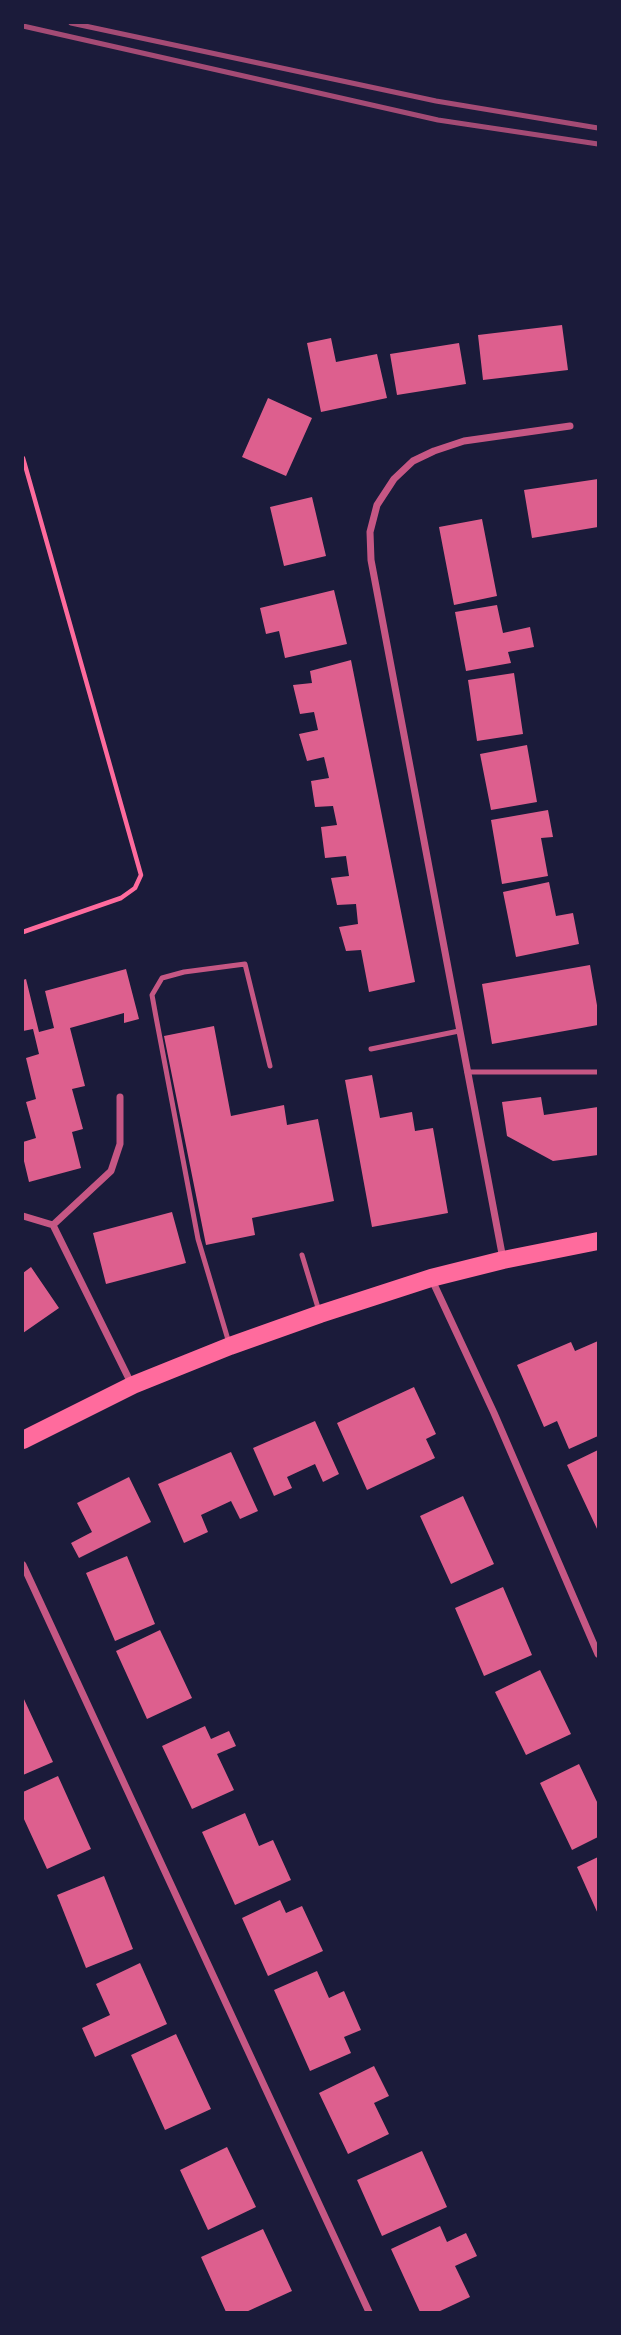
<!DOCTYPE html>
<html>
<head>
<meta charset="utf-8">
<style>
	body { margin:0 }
	#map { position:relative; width:621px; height:2335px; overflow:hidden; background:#1b1b3a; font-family:"Space Grotesk",sans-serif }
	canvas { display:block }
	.frame { position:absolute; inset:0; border:24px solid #1b1b3a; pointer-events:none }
</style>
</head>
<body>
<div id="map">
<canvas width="621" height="2335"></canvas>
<div class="frame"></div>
</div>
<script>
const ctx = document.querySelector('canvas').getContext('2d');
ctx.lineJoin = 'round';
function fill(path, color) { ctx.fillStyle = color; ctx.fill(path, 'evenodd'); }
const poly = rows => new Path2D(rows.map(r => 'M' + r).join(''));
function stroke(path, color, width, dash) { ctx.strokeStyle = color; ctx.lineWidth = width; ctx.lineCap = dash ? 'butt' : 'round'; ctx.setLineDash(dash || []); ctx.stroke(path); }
const building = poly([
	[562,325,568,370,483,380,478,335],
	[331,338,336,362,377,354,387,398,321,412,307,343],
	[459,343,466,384,397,395,390,354],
	[268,398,312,418,286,476,242,457],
	[598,479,598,527,532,538,524,490],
	[312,497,326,556,284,566,270,507],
	[482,519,497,596,454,605,439,527],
	[334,590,347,644,285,658,279,631,266,634,260,608],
	[497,605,503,633,530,627,534,647,508,652,511,663,466,671,455,612],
	[351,660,415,982,369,992,361,950,346,951,339,927,358,924,356,904,337,905,331,878,349,876,346,856,325,858,321,827,337,825,333,806,315,807,311,781,329,778,324,757,307,761,299,734,318,730,314,712,300,714,293,685,312,683,310,671],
	[514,673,523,734,477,741,468,680],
	[527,745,537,802,491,810,480,754],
	[548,810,553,837,541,838,548,876,502,884,491,820],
	[549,882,556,916,573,913,579,944,516,957,503,892],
	[590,965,598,1011,598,1025,492,1044,482,984],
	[126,969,139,1019,124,1023,124,1013,70,1028,85,1086,72,1089,83,1129,72,1132,81,1168,29,1182,23,1157,23,1142,36,1138,26,1102,36,1099,26,1058,39,1054,33,1029,23,1031,23,980,26,979,39,1032,54,1028,45,991],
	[214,1026,231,1116,284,1105,287,1125,318,1119,334,1201,252,1218,255,1235,206,1245,164,1036],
	[372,1075,380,1118,412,1112,415,1131,433,1128,448,1213,372,1227,345,1080],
	[541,1097,544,1115,598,1107,598,1155,553,1161,507,1136,502,1102],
	[172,1212,186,1263,106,1284,93,1233],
	[31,1267,59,1308,23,1333,23,1273],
	[598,1341,598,1436,569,1449,557,1421,544,1427,517,1365,571,1342,575,1351],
	[414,1387,436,1434,426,1439,435,1458,367,1490,337,1423],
	[315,1421,339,1474,323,1482,315,1464,287,1477,292,1488,274,1496,253,1448],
	[598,1450,598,1531,567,1465],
	[231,1452,258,1511,240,1519,231,1501,201,1515,208,1532,184,1543,158,1484],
	[129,1477,151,1522,79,1558,71,1543,92,1532,77,1503],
	[463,1496,494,1564,451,1584,420,1516],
	[127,1556,155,1624,115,1641,86,1573],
	[503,1587,532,1655,484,1676,455,1608],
	[160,1630,192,1698,147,1719,116,1651],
	[540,1670,571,1734,526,1755,495,1692],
	[23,1697,53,1762,23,1775],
	[205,1726,211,1739,229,1731,236,1746,217,1754,234,1790,192,1809,162,1746],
	[579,1764,598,1804,598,1837,572,1850,540,1783],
	[58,1776,91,1849,47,1869,23,1817,23,1792],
	[245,1813,259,1846,273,1840,291,1880,235,1905,202,1832],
	[598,1857,598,1914,577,1867],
	[104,1876,133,1949,86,1968,57,1895],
	[280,1900,286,1913,302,1906,323,1951,268,1976,242,1918],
	[140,1963,167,2024,95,2057,82,2028,110,2015,96,1984],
	[317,1971,329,1998,344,1991,361,2030,344,2037,351,2053,310,2071,274,1990],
	[176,2034,211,2109,165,2130,131,2055],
	[374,2066,389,2096,374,2103,389,2134,348,2154,319,2093],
	[227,2147,256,2207,208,2230,180,2170],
	[422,2151,447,2207,382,2236,357,2180],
	[440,2226,447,2242,466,2233,477,2256,455,2266,470,2297,438,2312,420,2312,391,2249],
	[263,2229,292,2291,246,2312,226,2312,201,2257]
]);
const path = poly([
	[23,458,141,875,135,888,121,898,23,932]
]);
const service = poly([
	[371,1049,459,1031],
	[467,1072,598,1072],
	[302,1255,319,1311],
	[229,1343,198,1239,156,1017,152,995,162,978,184,972,245,964,270,1066]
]);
const minor = poly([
	[23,1216,53,1225,111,1171,120,1144,120,1097],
	[53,1225,132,1385],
	[503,1259,371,560,370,532,377,505,394,479,413,461,434,451,464,441,570,426],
	[432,1280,494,1413,598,1654],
	[23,1565,369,2312]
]);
const primary = poly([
	[23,1440,133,1385,230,1346,320,1314,431,1278,503,1260,598,1241]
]);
const rail = poly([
	[71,23,436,101,598,128],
	[23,26,438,120,598,144]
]);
fill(building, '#dd5f8e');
stroke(path, '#ff6b9d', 4.5);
stroke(service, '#c65784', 5);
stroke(minor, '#c65784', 7);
stroke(primary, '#ff6b9d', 18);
stroke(rail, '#a44b75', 5);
</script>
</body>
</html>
